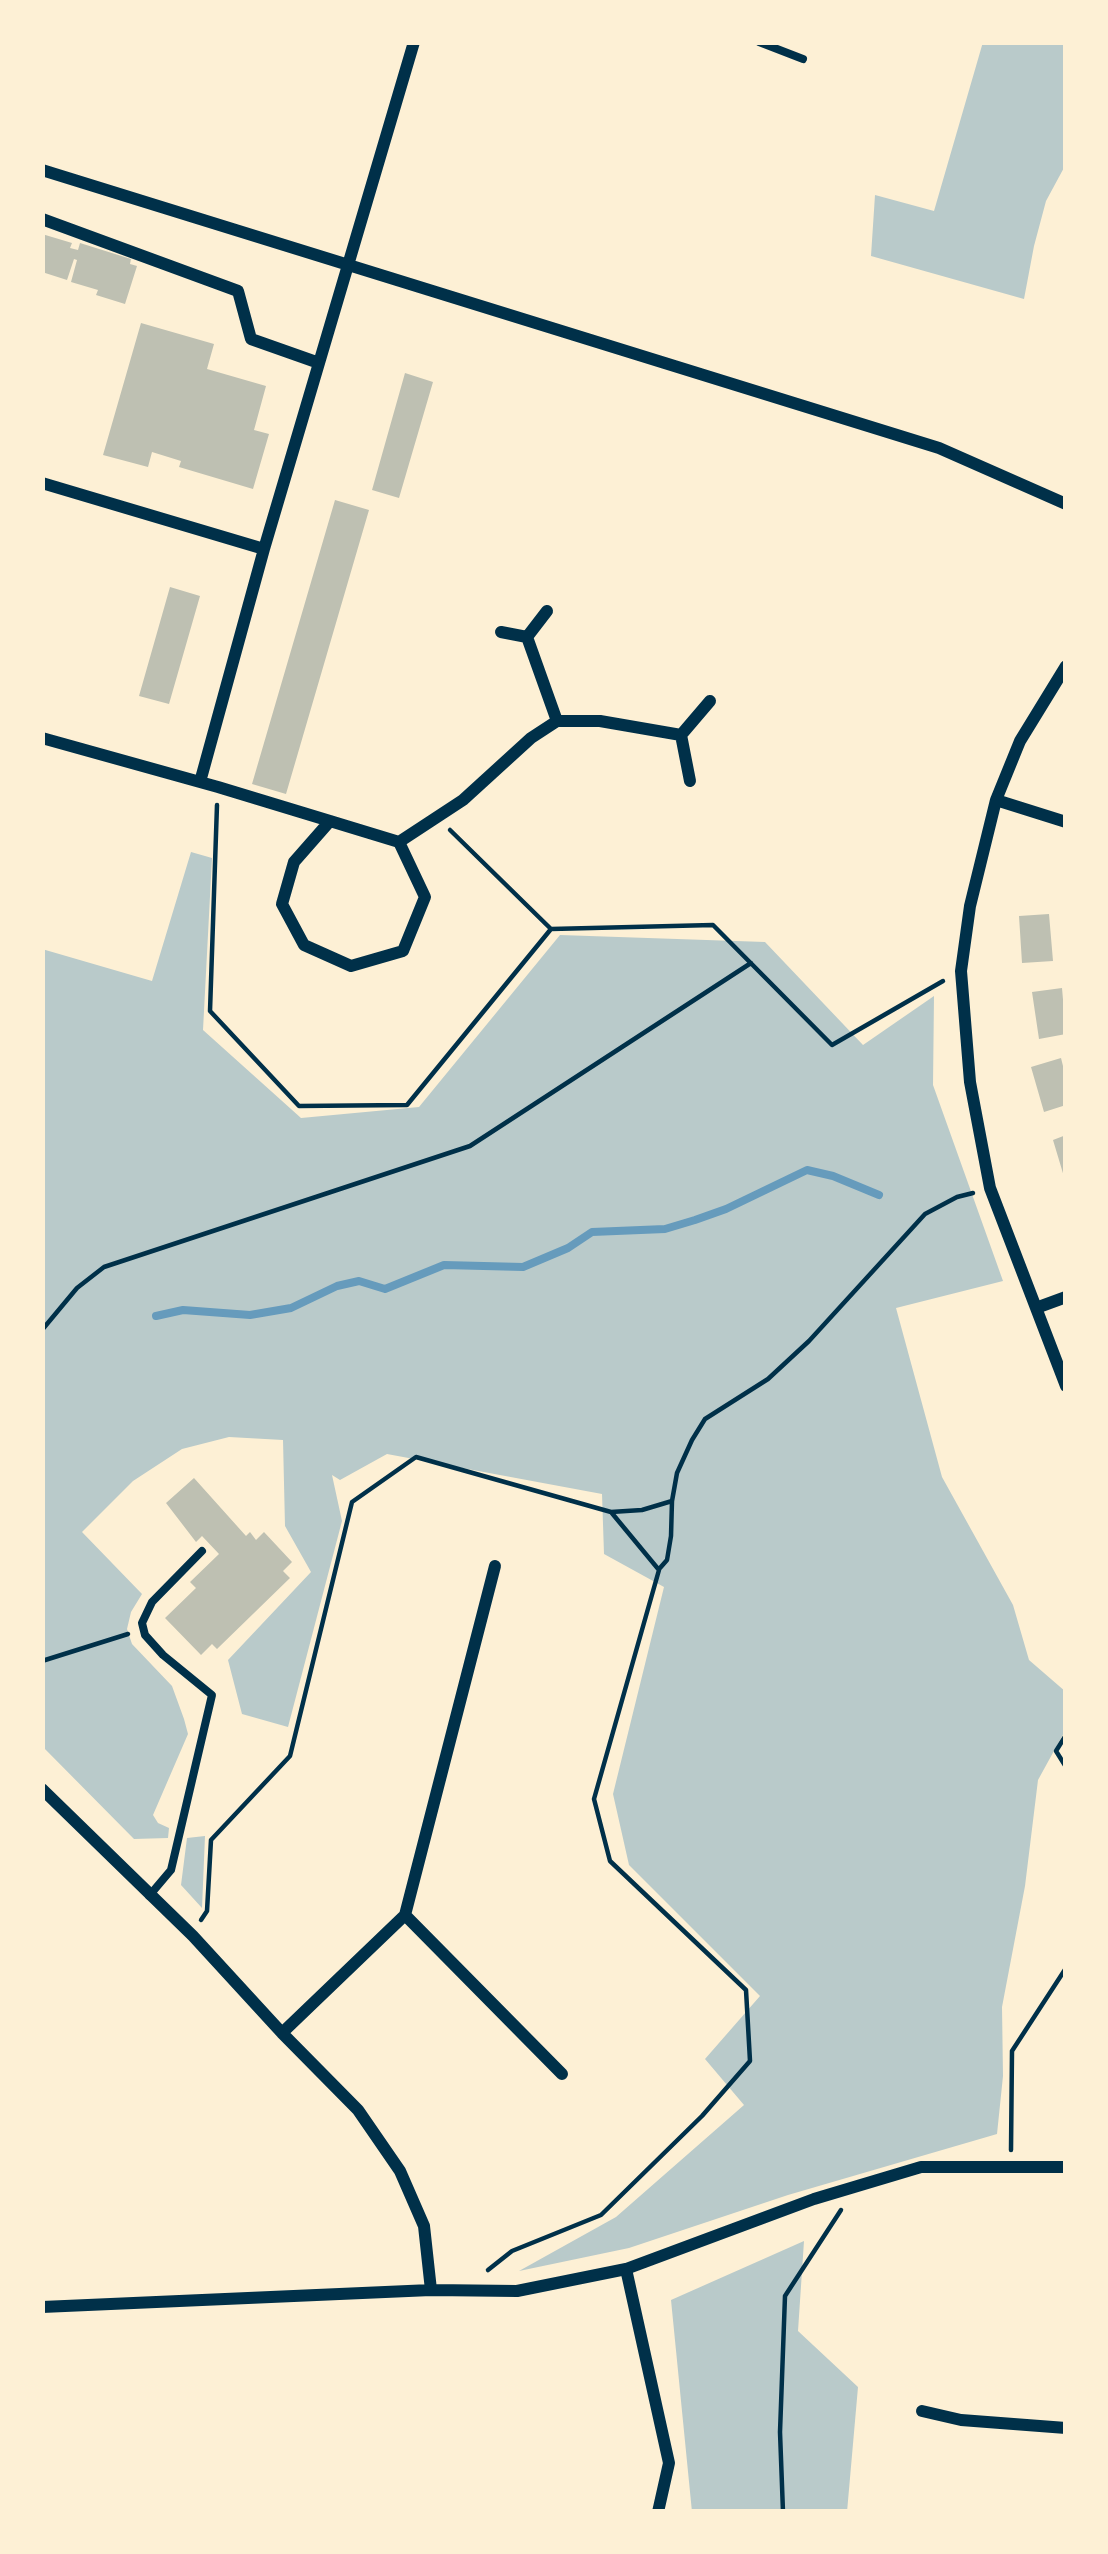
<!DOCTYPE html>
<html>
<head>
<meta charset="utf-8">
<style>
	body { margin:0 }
	#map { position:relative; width:1108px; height:2554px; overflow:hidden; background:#fdf0d5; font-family:Jost,sans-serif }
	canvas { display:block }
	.frame { position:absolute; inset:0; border:45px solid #fdf0d5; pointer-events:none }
</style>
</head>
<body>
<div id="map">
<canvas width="1108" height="2554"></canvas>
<div class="frame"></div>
</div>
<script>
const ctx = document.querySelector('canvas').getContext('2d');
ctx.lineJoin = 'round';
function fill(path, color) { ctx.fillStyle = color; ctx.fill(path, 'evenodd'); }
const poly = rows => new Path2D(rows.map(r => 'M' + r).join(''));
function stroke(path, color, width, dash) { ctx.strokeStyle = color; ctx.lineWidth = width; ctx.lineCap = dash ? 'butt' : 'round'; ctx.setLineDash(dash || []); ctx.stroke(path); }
const green = poly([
	[983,42,1066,42,1066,164,1046,201,1034,246,1024,299,871,256,875,195,934,211],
	[191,852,212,858,203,1030,301,1118,419,1107,560,935,765,942,863,1045,934,996,933,1085,1003,1281,896,1308,942,1477,1013,1605,1029,1660,1066,1692,1066,1729,1038,1780,1025,1886,1002,2007,1003,2076,997,2134,788,2195,629,2248,519,2271,616,2217,744,2105,705,2059,760,1996,629,1865,613,1794,664,1587,604,1554,602,1494,387,1454,340,1480,332,1475,342,1521,288,1727,242,1714,228,1660,311,1572,285,1526,283,1440,229,1437,182,1449,133,1481,82,1532,142,1594,131,1612,127,1629,132,1644,172,1686,184,1719,188,1734,153,1815,158,1823,169,1828,168,1838,134,1839,42,1746,42,949,152,981],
	[205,1836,202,1908,181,1885,187,1838],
	[804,2241,798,2331,858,2387,847,2512,692,2512,671,2300]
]);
const stream = poly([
	[156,1316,183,1310,250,1315,291,1308,337,1286,359,1281,385,1289,444,1265,523,1267,568,1248,592,1232,665,1229,695,1220,726,1209,807,1170,833,1176,879,1195]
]);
const building = poly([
	[42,234,72,243,70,248,78,250,80,243,131,259,130,264,137,266,125,304,96,295,98,290,71,282,77,260,74,259,67,280,42,272],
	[141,323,214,344,207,369,266,386,254,430,269,434,253,489,179,467,181,461,152,452,148,467,103,455],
	[405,373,433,382,399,498,372,490],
	[335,500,369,510,286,794,252,784],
	[170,587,200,596,169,704,139,696],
	[1049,914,1053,961,1022,963,1019,916],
	[1062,988,1066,1034,1039,1039,1032,992],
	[1061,1058,1066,1078,1066,1105,1044,1112,1031,1067],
	[1066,1135,1066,1180,1065,1180,1053,1140],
	[194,1478,246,1536,250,1532,256,1540,264,1532,292,1562,283,1571,290,1578,217,1649,212,1644,201,1655,165,1618,196,1588,190,1582,219,1554,202,1536,196,1542,166,1503]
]);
const path = poly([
	[217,805,210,1011,299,1106,407,1105,551,929],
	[450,830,551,929,713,925,832,1045,943,981],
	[42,1330,77,1288,104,1267,470,1146,751,963],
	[672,1501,677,1473,692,1440,705,1419,768,1379,809,1341,925,1214,957,1197,973,1193],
	[611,1512,642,1510,672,1501,671,1536,667,1560,660,1568],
	[42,1661,128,1634],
	[1066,1735,1056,1751,1066,1767],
	[201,1920,207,1911,211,1840,290,1756,352,1502,416,1457,611,1512,659,1570,594,1799,610,1861,746,1990,750,2061,702,2116,601,2215,512,2251,488,2270],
	[1011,2150,1012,2051,1066,1968],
	[783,2512,780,2432,785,2296,841,2210]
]);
const service = poly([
	[759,42,803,59],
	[149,1896,171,1870,212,1695,163,1655,145,1635,142,1623,152,1602,202,1551]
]);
const minor = poly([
	[42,170,939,448,1066,504],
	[42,219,238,291,251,339,319,363],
	[42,483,264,549],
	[501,632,527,637,547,611],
	[527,637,557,721],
	[1066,666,1020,741,996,800,970,906,961,971,970,1082,990,1188,1066,1386],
	[42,738,200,782,218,787,330,821,399,842,425,897,403,951,351,966,304,945,282,904,294,862,330,821],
	[690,781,681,735,710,701],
	[200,782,264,549,414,42],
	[996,800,1066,822],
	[399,842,463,800,531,738,557,721,600,721,681,735],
	[1036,1308,1066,1297],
	[495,1566,405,1915,562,2074],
	[42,1789,193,1936,282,2033,358,2110,400,2171,424,2226,431,2290],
	[282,2033,405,1915],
	[626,2269,669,2463,658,2512],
	[42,2307,431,2290,517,2291,626,2269,814,2199,921,2167,1066,2167],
	[922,2411,961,2420,1066,2428]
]);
fill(green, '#b9caca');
stroke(stream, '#669bbc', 8);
fill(building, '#bec0b2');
stroke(path, '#003049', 4.5);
stroke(service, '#003049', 8);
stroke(minor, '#003049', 12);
</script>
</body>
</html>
